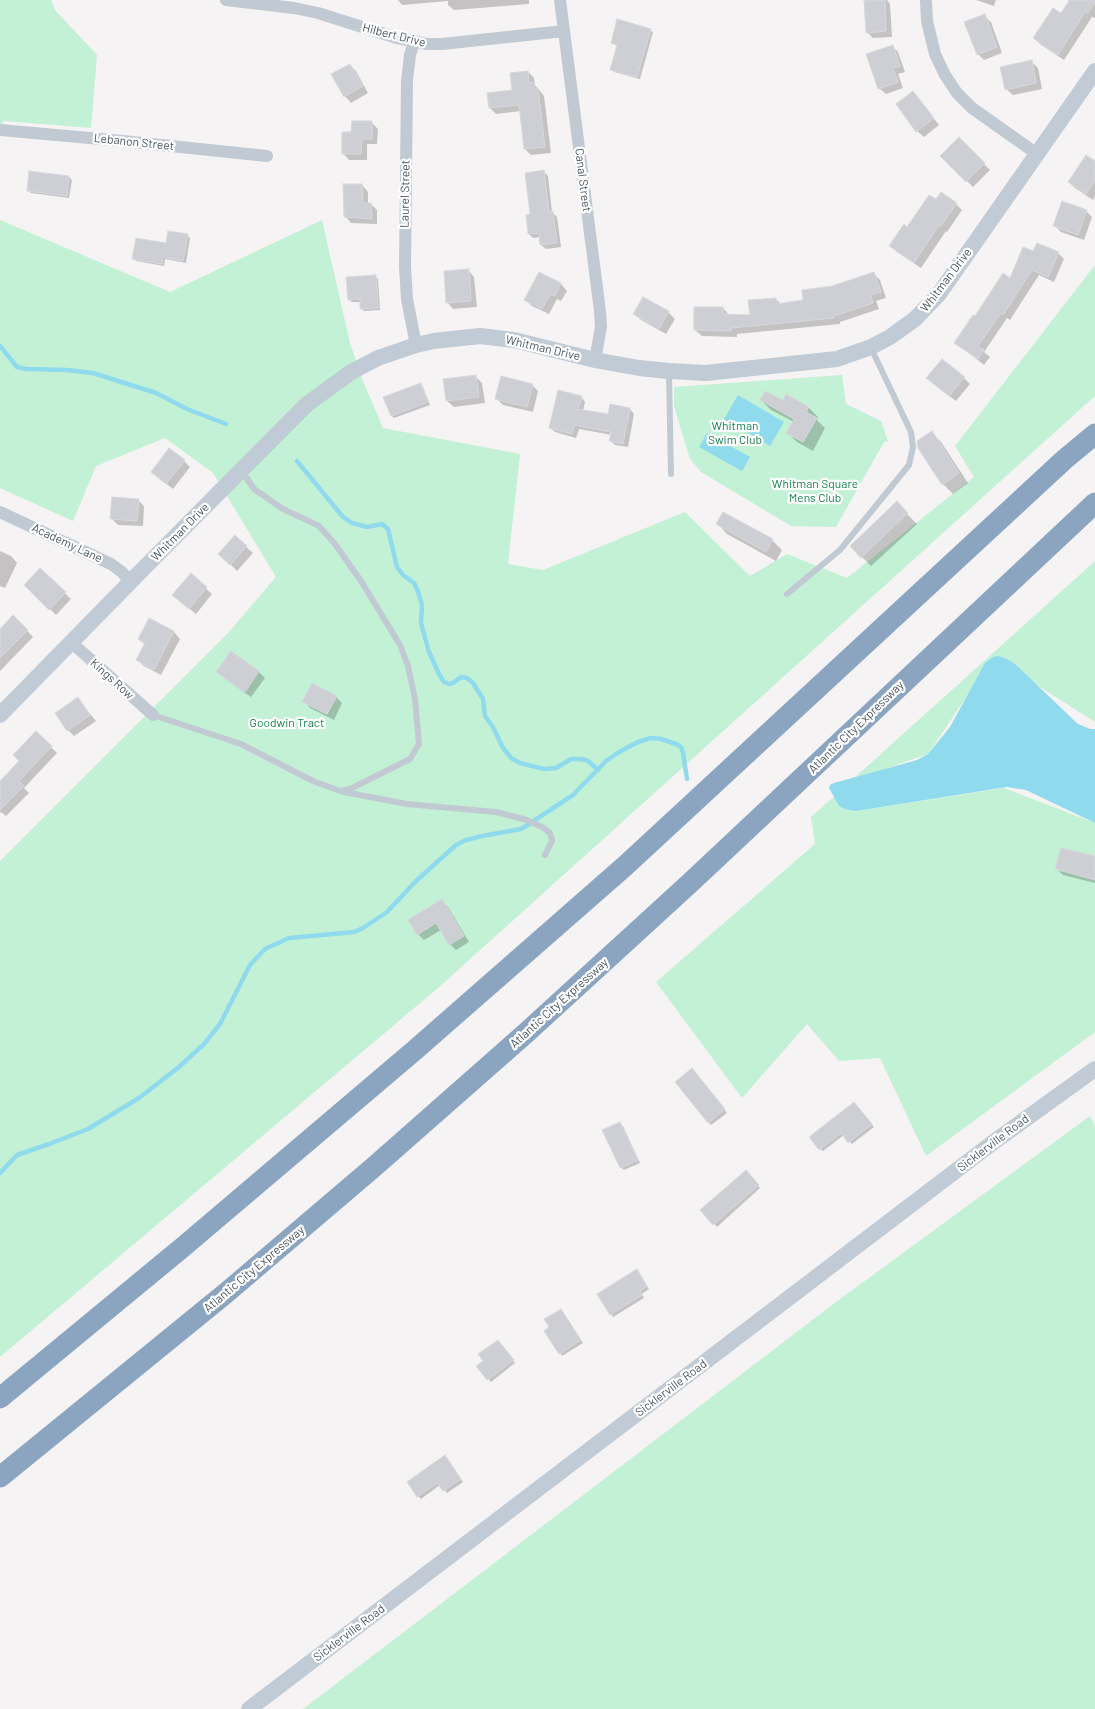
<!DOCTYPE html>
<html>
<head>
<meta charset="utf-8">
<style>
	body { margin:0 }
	canvas { display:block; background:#f5f3f3 }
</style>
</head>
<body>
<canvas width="1095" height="1709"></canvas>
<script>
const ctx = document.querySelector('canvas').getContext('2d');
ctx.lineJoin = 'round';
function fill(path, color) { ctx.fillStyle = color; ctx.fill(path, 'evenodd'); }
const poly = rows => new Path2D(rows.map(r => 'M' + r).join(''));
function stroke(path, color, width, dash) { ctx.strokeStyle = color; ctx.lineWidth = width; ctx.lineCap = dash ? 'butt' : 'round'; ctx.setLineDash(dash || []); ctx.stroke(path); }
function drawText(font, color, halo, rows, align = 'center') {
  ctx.font = font + ' Barlow,sans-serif'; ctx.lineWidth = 4.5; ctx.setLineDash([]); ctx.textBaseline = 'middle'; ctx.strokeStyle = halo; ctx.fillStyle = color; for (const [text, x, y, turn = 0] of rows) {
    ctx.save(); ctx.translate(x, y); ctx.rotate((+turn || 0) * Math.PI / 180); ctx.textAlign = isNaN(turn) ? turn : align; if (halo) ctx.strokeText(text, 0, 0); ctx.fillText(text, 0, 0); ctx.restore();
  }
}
const green = poly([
	[0,0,51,0,55,10,97,55,91,128,4,121,0,128],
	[0,220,170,292,322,220,350,343,363,381,383,428,520,454,508,564,543,570,685,512,750,576,787,554,847,578,974,477,955,446,1095,265,1095,396,438,988,0,1357,0,861,228,633,276,577,213,473,165,438,96,466,73,521,0,488],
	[842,375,846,404,881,421,888,441,884,442,836,527,791,526,701,472,690,459,674,406,674,387],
	[1095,561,1095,722,993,657,928,754,852,780],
	[1004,788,1095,823,1095,1032,926,1156,880,1058,839,1061,807,1024,742,1098,656,982,815,844,811,817,837,794,856,811],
	[1090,1116,1095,1126,1095,1709,303,1709,836,1302]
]);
const water = poly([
	[738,395,784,422,770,446,724,419],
	[707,433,750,457,742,471,699,447],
	[998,656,1007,659,1015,664,1078,724,1090,729,1095,729,1095,823,1026,790,1007,787,856,811,845,809,839,806,829,788,830,785,834,783,917,760,928,754,950,727,985,663,993,657]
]);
const shadow = poly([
	[398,0,529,0,529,4,454,10,448,5,448,1,402,5],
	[865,0,887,0,890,4,892,37,873,38,867,32],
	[976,0,996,0,994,6],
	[1071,0,1095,0,1095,18,1092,17,1064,60,1040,44,1034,38,1061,15],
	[984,16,991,22,1002,53,984,60,978,54],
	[650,30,653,32,640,79,614,72,612,69,618,47,612,43],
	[892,46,898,52,905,72,898,74,903,88,886,94,879,88],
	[1031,61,1038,68,1042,89,1013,95,1006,89],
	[350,65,356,71,368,93,351,103,345,96],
	[528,72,534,78,535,85,544,96,551,153,531,155,525,149,521,111,496,114,490,108,513,91],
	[913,92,939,125,924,137,917,131],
	[371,122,378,129,377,144,367,144,367,160,349,160,343,153,353,133],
	[959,139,990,170,973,187,942,156],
	[1095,163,1095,196,1093,200,1075,188,1069,182],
	[544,172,548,176,552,212,557,217,561,247,546,249,541,245,541,237,533,238,529,234,531,215],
	[69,177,72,180,69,198,31,193,28,190],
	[362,185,368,192,368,204,371,204,377,210,377,224,351,223,345,216],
	[936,201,956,204,962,210,947,232,946,231,921,268,897,252,891,246],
	[1086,211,1092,217,1084,240,1061,232,1054,225],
	[187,235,190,238,186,263,165,259,164,266,136,261,134,258],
	[1034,253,1058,253,1064,259,1054,282,1039,275,1010,320,1007,318,984,352,990,357,984,365,955,342],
	[468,270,474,277,477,307,453,309,447,302],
	[539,274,561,284,567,291,561,301,557,299,549,314,532,306,526,300],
	[874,274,880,280,886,298,876,301,879,309,840,322,840,324,737,334,737,337,702,336,695,330,723,308,729,315,751,316,776,299,781,304,805,301],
	[375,276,378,279,380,310,364,311,362,308,361,302,352,302,349,300],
	[644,298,668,312,675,319,666,334,641,320,635,314],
	[476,377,482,383,485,403,454,407,447,401],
	[964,378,970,384,956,401,934,384],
	[420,384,423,387,430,405,394,418,392,416],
	[532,385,538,391,533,412,503,405,497,399],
	[581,397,585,402,583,411,609,416,630,409,634,414,628,447,615,445,611,441,612,435,579,429,576,438,555,432,550,428],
	[761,400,783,402,809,408,818,417,817,420,825,428,813,451,797,442,788,433,794,422,771,410],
	[932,433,941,442,968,483,953,494,943,484],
	[184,461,190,467,173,489,159,478],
	[138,500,144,506,143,526,118,525,112,519],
	[724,513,772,540,782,550,776,561,727,534,718,524],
	[906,513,917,524,871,566,851,546],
	[235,537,253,553,237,571,220,554],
	[0,551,11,556,17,563,5,588,0,586],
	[40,570,71,599,56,615,25,585],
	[191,575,212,594,196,614,180,601],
	[14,617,33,637,0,671,0,631],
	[149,620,174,632,180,639,161,675,144,666,137,660,145,645,139,639],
	[231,653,259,672,265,678,251,697,224,678,218,672],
	[336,697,342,703,334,720,310,708,304,701],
	[78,699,96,721,74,736,68,730],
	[36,732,57,753,24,788,29,793,6,816,1,812,0,813,0,780,1,782,21,761],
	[1095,858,1095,883,1063,875,1057,869],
	[442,901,448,907,469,942,456,950,450,944,441,930,424,940,418,934],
	[695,1073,727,1113,711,1125,708,1122],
	[857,1106,874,1127,852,1144,844,1135,823,1151,820,1149],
	[620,1124,623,1126,640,1163,624,1170,621,1167],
	[745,1172,760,1188,717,1227,702,1210],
	[639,1274,649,1289,642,1294,644,1298,613,1317,611,1314],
	[561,1310,583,1343,562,1356,560,1353],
	[501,1344,515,1363,491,1382,478,1366,485,1361],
	[447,1460,463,1482,447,1493,440,1485,421,1499,418,1496]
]);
const stream = poly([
	[0,346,17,367,26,369,67,370,93,373,156,393,187,409,226,424],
	[297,461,343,517,352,523,367,527,382,524,388,529,397,567,403,575,414,583,417,589,422,605,421,623,429,652,439,674,444,682,449,684,453,683,461,677,467,678,473,683,483,699,485,716,493,727,503,748,511,758,520,763,544,769,556,768,571,759,581,759,588,761,598,770],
	[0,1173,17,1155,49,1144,88,1129,139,1098,179,1067,204,1044,220,1024,250,965,265,949,289,938,354,932,363,928,387,912,416,881,456,845,466,840,482,836,521,829,529,824,573,795,606,761,619,752,638,742,651,738,661,739,676,744,681,747,683,753,687,779]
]);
const building = poly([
	[864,0,885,0,886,31,866,33,864,0],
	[1068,0,1095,0,1095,2,1088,13,1085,12,1058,55,1033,38,1053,8,1061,13,1069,1,1068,0],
	[985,14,997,47,977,55,964,22,985,14],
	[617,19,651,29,637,77,610,70,617,45,611,43,617,19],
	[893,45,900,66,893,68,898,82,878,89,866,54,893,45],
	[1032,60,1036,83,1005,90,1000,67,1032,60],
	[350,64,363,86,344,97,331,74,350,64],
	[528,71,529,83,534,82,535,89,538,88,545,147,524,149,519,105,489,108,487,93,512,90,510,73,528,71],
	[913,91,934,118,916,132,896,104,913,91],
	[352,121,372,121,372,139,362,139,361,154,342,154,342,132,351,132,352,121],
	[959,137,985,163,966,182,940,156,959,137],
	[1086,155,1095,161,1095,181,1086,194,1068,182,1086,155],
	[544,170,549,212,553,211,557,243,540,245,539,233,528,234,526,215,530,214,525,173,544,170],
	[29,171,69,176,67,196,27,191,29,171],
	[343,184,362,184,363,203,371,203,372,219,344,217,343,184],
	[941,192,957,203,941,226,939,225,914,263,889,246,904,224,907,227,929,195,936,199,941,192],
	[1062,201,1087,210,1078,235,1053,226,1062,201],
	[168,231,188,234,183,261,163,257,162,264,132,259,136,238,166,243,168,231],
	[1037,243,1059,252,1048,277,1032,270,1003,315,1001,313,978,346,984,350,978,359,954,343,973,315,975,316,1003,273,1010,278,1023,247,1033,251,1037,243],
	[469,269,471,301,446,303,444,271,469,269],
	[539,272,561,283,555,296,550,294,542,309,524,300,539,272],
	[874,272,881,292,871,295,873,303,834,316,834,318,731,328,731,331,694,330,694,307,723,307,723,314,750,315,748,300,776,298,777,304,803,300,802,290,832,286,874,272],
	[376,275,378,308,360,309,360,299,348,300,346,277,376,275],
	[643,297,669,311,659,329,633,314,643,297],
	[942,359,965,377,949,396,926,378,942,359],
	[476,375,479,397,446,401,443,379,476,375],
	[501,376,533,384,527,407,495,399,501,376],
	[421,383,428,402,391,416,383,397,421,383],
	[558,390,582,396,578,409,608,414,610,404,630,408,623,444,609,441,611,432,574,425,572,434,549,428,558,390],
	[765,391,783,400,786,394,809,407,806,412,817,418,803,442,786,433,794,419,760,400,765,391],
	[932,431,959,473,942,485,918,448,917,441,932,431],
	[169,448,185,460,166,484,151,472,169,448],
	[112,497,139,499,137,521,110,519,112,497],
	[897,501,908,513,861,558,850,546,897,501],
	[723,512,773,539,766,552,716,524,723,512],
	[235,535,247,546,230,565,218,554,235,535],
	[40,568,66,592,49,610,24,585,40,568],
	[191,573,207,587,189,609,172,595,191,573],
	[13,615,28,630,0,658,0,629,13,615],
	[149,618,174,631,154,670,136,660,145,643,138,639,149,618],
	[231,651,259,671,245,692,216,672,231,651],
	[312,683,337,696,327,714,302,702,312,683],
	[78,697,90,715,67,731,55,713,78,697],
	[36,731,52,746,19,781,24,786,0,810,0,781,19,761,13,755,36,731],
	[1061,848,1095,856,1095,880,1055,869,1061,848],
	[442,899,464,936,449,945,436,923,417,935,408,920,442,899],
	[692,1068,725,1109,708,1123,675,1082,692,1068],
	[854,1102,872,1124,848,1143,841,1133,819,1150,809,1137,854,1102],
	[620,1122,638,1160,620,1168,602,1130,620,1122],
	[746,1170,759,1185,713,1225,700,1210,746,1170],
	[637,1269,647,1286,640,1291,642,1295,610,1315,597,1294,637,1269],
	[561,1309,581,1340,559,1354,544,1331,549,1327,544,1319,561,1309],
	[498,1340,514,1360,487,1380,476,1366,483,1361,478,1354,498,1340],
	[445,1455,461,1479,443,1491,437,1483,417,1497,407,1482,445,1455]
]);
const lane = poly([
	[669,373,671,474],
	[787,594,840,550,909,465,913,447,911,432,871,348],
	[153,715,241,744,313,781,340,791,350,789,410,759,419,744,415,699,408,666,400,645,361,581,335,544,319,526,283,509,254,489,242,471],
	[344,792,407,804,496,812,527,820,544,828,550,833,552,841,545,855]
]);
const street = poly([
	[226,0,294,8,318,13,397,38,427,44,442,44,564,31],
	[560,0,600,311,601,327,595,360],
	[926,0,927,21,935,54,945,75,957,93,972,108,1037,154],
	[414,42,410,55,407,81,405,267,407,299,416,345],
	[0,130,123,141,267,156],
	[0,512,111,564,122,572,130,582],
	[72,643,153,715]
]);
const secondary = poly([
	[0,715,144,568,306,405,351,372,378,358,416,345,434,341,480,336,514,340,595,360,639,368,669,371,706,373,837,359,871,347,890,337,915,319,939,294,1095,71],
	[249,1709,991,1144,1095,1069]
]);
const highway = poly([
	[0,1398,183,1247,415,1050,625,866,1065,459,1095,434],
	[0,1477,226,1293,375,1166,526,1033,690,883,1095,503]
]);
const streetNames = [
	["Hilbert Drive",394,35,14],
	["Lebanon Street",134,142,6],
	["Canal Street",583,180,83],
	["Laurel Street",405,194,-89],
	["Whitman Drive",946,280,-53],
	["Whitman Drive",543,348,13],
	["Whitman Drive",180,532,-45],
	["Academy Lane",67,543,25],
	["Kings Row",112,679,42],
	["Atlantic City Expressway",856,727,-44],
	["Atlantic City Expressway",559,1003,-42],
	["Sicklerville Road",993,1143,-37],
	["Atlantic City Expressway",254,1269,-40],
	["Sicklerville Road",671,1388,-37],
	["Sicklerville Road",349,1633,-37]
];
const parkNames = [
	["Whitman",735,426],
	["Swim Club",735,440],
	["Whitman Square",815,484],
	["Mens Club",815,498],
	["Goodwin Tract",287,723]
];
fill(green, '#c3f1d5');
fill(water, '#90daee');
fill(shadow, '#0003');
stroke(stream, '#90daee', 4.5);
fill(building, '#cdcfd5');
stroke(building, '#d7d9de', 1);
stroke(lane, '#c1cad2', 6);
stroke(street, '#c1cad2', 12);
stroke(secondary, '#c1cbd6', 16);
stroke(highway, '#8ba5c1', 21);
drawText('12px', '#4a5661', '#fff', streetNames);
drawText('12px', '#17864f', '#fff', parkNames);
</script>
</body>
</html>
